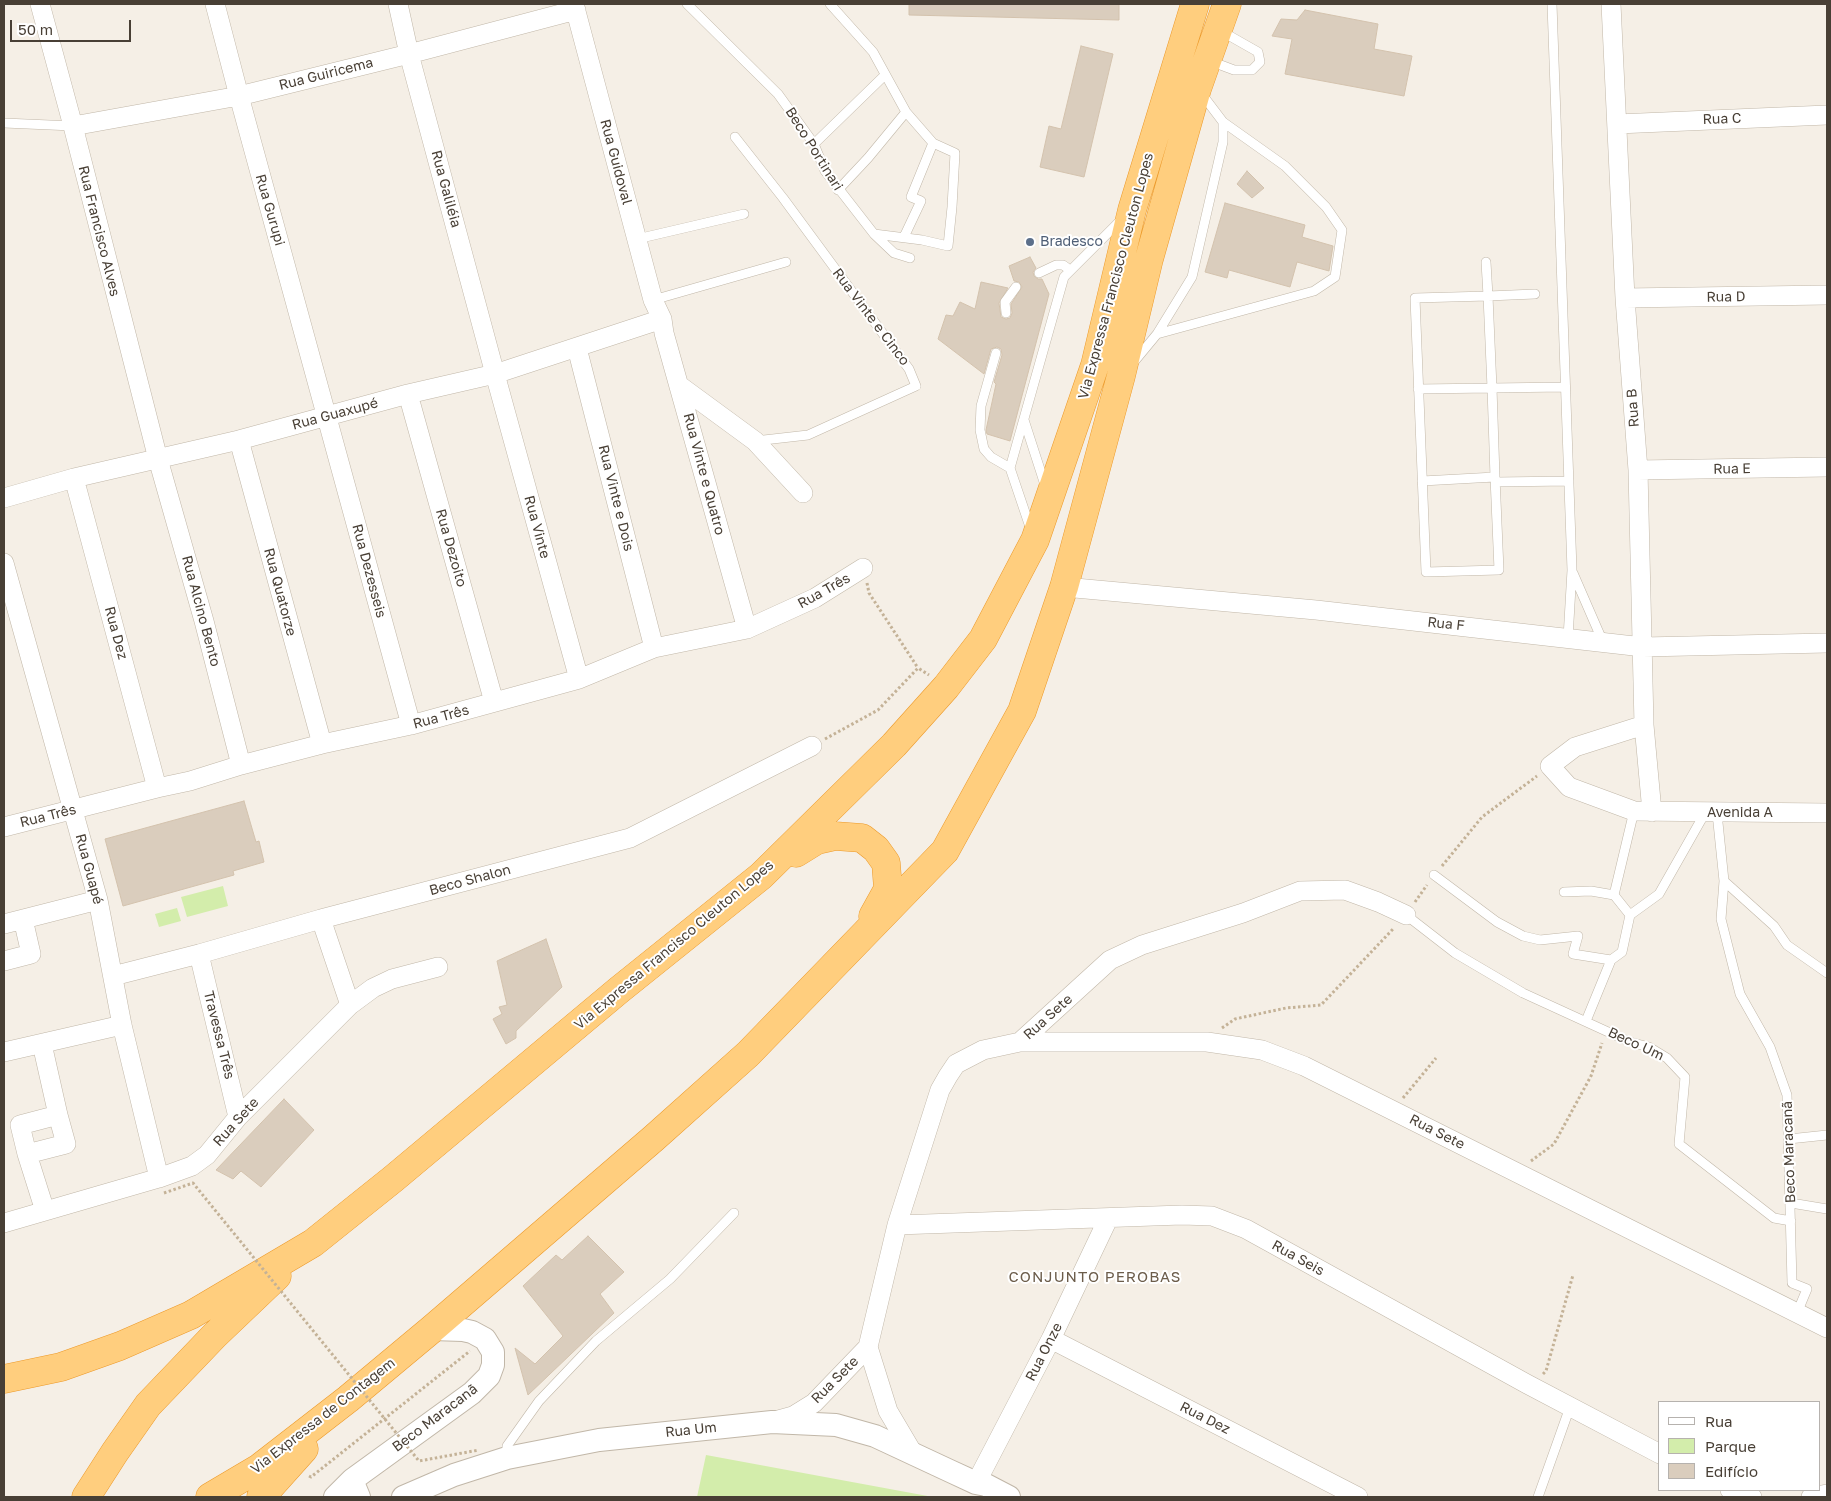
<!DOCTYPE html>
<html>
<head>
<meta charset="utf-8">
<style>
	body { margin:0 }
	#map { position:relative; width:1831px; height:1501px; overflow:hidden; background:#f5efe6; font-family:"Golos Text",sans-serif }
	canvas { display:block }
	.frame { position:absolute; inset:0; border:5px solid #483f35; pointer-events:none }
	.legend { position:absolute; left:1658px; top:1401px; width:162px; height:90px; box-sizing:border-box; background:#fff; border:1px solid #b6b2ae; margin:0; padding:6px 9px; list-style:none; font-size:15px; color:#483f35 }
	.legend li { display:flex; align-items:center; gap:10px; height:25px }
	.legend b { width:25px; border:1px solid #b6b2ae }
	.scale { position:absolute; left:10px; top:20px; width:121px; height:22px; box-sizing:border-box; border:2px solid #483f35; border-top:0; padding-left:6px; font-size:15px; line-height:18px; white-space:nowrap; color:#483f35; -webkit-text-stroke:4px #fff; paint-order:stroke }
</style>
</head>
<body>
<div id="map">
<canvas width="1831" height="1501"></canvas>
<div class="frame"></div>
<ul class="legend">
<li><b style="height:6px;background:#fff"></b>Rua</li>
<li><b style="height:14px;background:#d3edab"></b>Parque</li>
<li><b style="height:14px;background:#dacdbd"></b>Edifício</li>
</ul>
<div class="scale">50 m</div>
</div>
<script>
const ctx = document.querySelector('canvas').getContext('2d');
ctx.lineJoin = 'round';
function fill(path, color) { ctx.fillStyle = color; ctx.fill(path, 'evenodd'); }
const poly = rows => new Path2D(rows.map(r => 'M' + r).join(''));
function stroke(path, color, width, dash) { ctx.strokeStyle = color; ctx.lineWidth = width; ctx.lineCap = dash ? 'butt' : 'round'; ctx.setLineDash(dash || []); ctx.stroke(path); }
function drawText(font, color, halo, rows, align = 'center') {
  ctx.font = font + ' "Golos Text",sans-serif'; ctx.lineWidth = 4; ctx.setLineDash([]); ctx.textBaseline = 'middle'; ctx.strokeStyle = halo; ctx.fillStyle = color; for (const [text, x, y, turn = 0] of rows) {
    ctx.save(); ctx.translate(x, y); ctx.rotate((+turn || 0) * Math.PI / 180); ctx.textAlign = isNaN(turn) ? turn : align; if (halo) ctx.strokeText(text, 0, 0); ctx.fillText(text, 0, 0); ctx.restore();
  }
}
const green = poly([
	[223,886,228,906,187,917,181,897],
	[177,908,181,921,159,927,155,914],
	[706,1455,933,1497,697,1497]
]);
const building = poly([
	[909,4,1119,4,1119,20,909,15,909,4],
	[1305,10,1378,24,1374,49,1412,56,1404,96,1285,74,1292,39,1272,36,1281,19,1297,20,1305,10],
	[1081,46,1113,54,1084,177,1040,167,1049,126,1061,129,1081,46],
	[1247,171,1264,188,1252,198,1237,184,1247,171],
	[1225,203,1305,225,1302,237,1333,246,1329,271,1297,262,1290,287,1229,270,1227,278,1205,272,1225,203],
	[1030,257,1036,268,1033,272,1034,276,1038,279,1042,279,1049,294,1010,441,987,434,986,430,996,384,994,382,1002,355,1001,349,997,347,991,349,984,374,938,339,946,315,953,316,960,302,975,309,981,282,1008,288,999,303,1001,317,1006,319,1010,318,1012,313,1011,304,1022,287,1019,282,1014,281,1009,266,1030,257],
	[244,801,256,842,259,841,264,862,233,871,234,875,123,906,105,839,244,801],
	[546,939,562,987,516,1031,516,1038,506,1044,493,1019,502,1014,499,1007,507,1005,497,961,546,939],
	[284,1099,314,1130,261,1187,241,1171,233,1179,216,1170,284,1099],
	[588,1236,624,1272,600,1294,614,1313,528,1395,515,1348,535,1364,563,1336,523,1286,556,1255,562,1260,588,1236]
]);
const path = poly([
	[867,583,869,593,918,668],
	[825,739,878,710,918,668,929,675],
	[1442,866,1482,817,1537,776],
	[1415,902,1427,885],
	[1222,1028,1235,1019,1286,1008,1321,1005,1394,928],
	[1403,1098,1436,1058],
	[1531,1161,1554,1144,1591,1076,1602,1043],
	[1543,1374,1546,1371,1573,1275],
	[309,1476,311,1477,470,1351]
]);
const service = poly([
	[687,4,778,94,814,144,825,171,874,234,894,253,910,258],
	[830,4,873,52,906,112,933,143,955,153,952,207,948,246,922,240,874,234],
	[1552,4,1572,570,1568,638],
	[1210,61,1234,70,1252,70,1260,62,1258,52,1221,31],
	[4,123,73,126],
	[735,137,783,198,909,369,916,386,808,435,755,441],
	[814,144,885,75],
	[838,190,868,158,906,112],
	[904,237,921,201,911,197,933,143],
	[637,239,744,214],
	[1486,262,1488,296,1492,388,1495,477,1499,570,1426,572,1415,298,1488,296,1535,294],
	[1039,273,1056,265,1063,265,1070,270],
	[653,300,786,262],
	[1006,313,1005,302,1016,287],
	[1157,334,1314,291,1335,277,1342,230,1326,207,1285,166,1223,122],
	[996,353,981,406,980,430,984,449,991,457,1010,468],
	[1133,363,1157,334,1192,277,1223,142,1223,122,1201,93],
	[1418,389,1565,387],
	[1024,420,1046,488],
	[1422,481,1495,477],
	[1496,482,1569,481],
	[1031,530,1010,468,1064,277,1121,220],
	[1573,573,1603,642],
	[1717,813,1724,881,1721,919,1740,994,1770,1047,1787,1095,1792,1283,1807,1289,1797,1313],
	[1434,875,1497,922,1523,936,1540,940,1578,936,1573,954,1611,960],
	[1724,881,1774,926,1787,945,1827,973],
	[1564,892,1591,891,1614,895],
	[1406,915,1455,953,1523,993,1630,1042,1649,1047,1667,1058,1685,1077,1679,1144,1774,1218,1791,1221],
	[1630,915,1614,895,1634,811],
	[1586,1021,1611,960,1622,952,1630,915,1659,894,1705,813],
	[1789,1139,1827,1135],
	[1791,1203,1827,1209],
	[507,1458,507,1446,539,1401,596,1341,670,1279,734,1213],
	[1538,1497,1570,1407]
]);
const minor = poly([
	[40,4,73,126,158,459,204,621,241,765],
	[215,4,239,96,411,725],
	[398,4,409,54,495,374,579,679],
	[574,4,653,300,662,319,664,333,747,629],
	[1611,4,1625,298,1638,470,1644,725,1652,812],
	[1617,124,1827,115],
	[73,126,239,96,409,54,576,10],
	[1625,298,1827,295],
	[577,348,654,648],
	[680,386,755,441,803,493],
	[408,394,494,702],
	[239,440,322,744],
	[1638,470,1827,467],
	[74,478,157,788],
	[4,498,74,478,239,440,408,394,495,374,662,319],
	[4,563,98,900,122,1025,159,1178],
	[1064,587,1316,610,1643,647,1827,643],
	[1644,725,1575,747,1550,766,1569,787,1634,811,1827,813],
	[4,827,157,788,190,781,241,765,322,744,411,725,579,679,654,648,747,629,815,598,863,568],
	[321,919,350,1005],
	[4,924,98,900],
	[199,954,238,1117],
	[4,961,31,954,23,919],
	[113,976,199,954,321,919,630,838,812,746],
	[1020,1042,1110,960,1142,945,1243,913,1300,891,1345,890,1378,902,1406,915],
	[42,1044,58,1115],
	[4,1052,122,1025],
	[27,1154,66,1144,58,1115,20,1125,27,1154,45,1211],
	[4,1223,159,1178,192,1166,207,1155,238,1117,350,1005,373,988,392,979,438,967],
	[897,1225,1182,1215,1212,1216,1246,1229,1527,1384,1660,1454],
	[1051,1339,1358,1497],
	[868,1347,888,1411,914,1455],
	[775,1421,793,1416,814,1403,868,1347,897,1225,940,1090,948,1076,956,1064,983,1050,1020,1042,1207,1042,1262,1050,1304,1066,1827,1328],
	[976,1483,1051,1339,1108,1219],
	[1730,1490,1752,1497],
	[1811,1497,1827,1494]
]);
const tertiary = poly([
	[335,1497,352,1480],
	[359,1497,352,1480,472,1393,489,1376,493,1365,493,1352,485,1339,472,1332,463,1330,432,1329],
	[403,1497,454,1475,507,1458,599,1440,772,1422,836,1425,875,1436,950,1471,976,1483,986,1485,1009,1497]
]);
const trunk = poly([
	[796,853,817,840,835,836,862,838,876,849,886,863,888,889,873,916],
	[4,1379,61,1367,120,1346,191,1315,313,1243,393,1179,619,990,761,876,894,745,946,687,983,639,1035,540,1095,365,1132,210,1195,4],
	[86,1497,115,1452,148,1405,215,1335,277,1276],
	[210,1497,259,1468,348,1399,432,1329,654,1138,748,1054,945,851,1022,711,1064,587,1121,376,1149,259,1186,128,1197,89,1227,4],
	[261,1497,304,1449]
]);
const pathBridge = poly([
	[164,1193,193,1183,419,1461,479,1450]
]);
const markers = [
	[1030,242,5,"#5c6f8a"]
];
const streetNames = [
	["Rua Guiricema",326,74,-14],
	["Rua C",1722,119,-2],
	["Beco Portinari",814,149,58],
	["Rua Guidoval",616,162,75],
	["Rua Galiléia",446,189,75],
	["Rua Gurupi",270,210,74],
	["Rua Francisco Alves",99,231,76],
	["Via Expressa Francisco Cleuton Lopes",1116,276,-75],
	["Rua D",1726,297,-1],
	["Rua Vinte e Cinco",871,317,53],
	["Rua B",1633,408,-94],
	["Rua Guaxupé",335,414,-15],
	["Rua E",1732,469,-1],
	["Rua Vinte e Quatro",704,474,75],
	["Rua Vinte e Dois",616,498,76],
	["Rua Vinte",537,527,75],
	["Rua Dezoito",451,548,74],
	["Rua Dezesseis",369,571,75],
	["Rua Três",824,591,-29],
	["Rua Quatorze",280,592,75],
	["Rua Alcino Bento",201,611,75],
	["Rua F",1446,624,6],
	["Rua Dez",116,633,75],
	["Rua Três",441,717,-15],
	["Avenida A",1740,813],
	["Rua Três",48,816,-14],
	["Rua Guapé",89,869,75],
	["Beco Shalon",470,880,-15],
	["Via Expressa Francisco Cleuton Lopes",674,945,-40],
	["Rua Sete",1048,1017,-42],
	["Travessa Três",219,1035,76],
	["Beco Um",1636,1044,25],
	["Rua Sete",236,1122,-48],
	["Rua Sete",1437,1132,27],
	["Beco Maracanã",1789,1152,-92],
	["Rua Seis",1298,1258,29],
	["Rua Onze",1044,1352,-63],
	["Rua Sete",835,1380,-45],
	["Via Expressa de Contagem",323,1416,-38],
	["Beco Maracanã",435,1418,-37],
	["Rua Dez",1205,1418,27],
	["Rua Um",691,1430,-6]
];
const serviceNames = [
	["Bradesco",1040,242]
];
const neighbourhoodNames = [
	["CONJUNTO PEROBAS",1095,1277]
];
fill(green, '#d3edab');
fill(building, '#dacdbd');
stroke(building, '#d3c2ad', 1);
stroke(service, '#c1b7a8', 10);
stroke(minor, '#c1b7a8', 20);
stroke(tertiary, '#c1b7a8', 24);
stroke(trunk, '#ec9929', 29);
stroke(path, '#c4b297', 3, [2.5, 2.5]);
stroke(service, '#fff', 9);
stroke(minor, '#fff', 19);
stroke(tertiary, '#fff', 22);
stroke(trunk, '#ffce7e', 28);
stroke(pathBridge, '#c4b297', 3, [2.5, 2.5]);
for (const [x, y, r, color] of markers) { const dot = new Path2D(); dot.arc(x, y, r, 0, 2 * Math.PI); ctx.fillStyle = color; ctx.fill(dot); stroke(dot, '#fff', 2); }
drawText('14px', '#483f35', '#fff', streetNames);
drawText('14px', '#4e5e75', '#fff', serviceNames, 'left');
ctx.letterSpacing = '1px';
drawText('15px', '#6c5d4b', '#fff', neighbourhoodNames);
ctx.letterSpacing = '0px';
</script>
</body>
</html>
